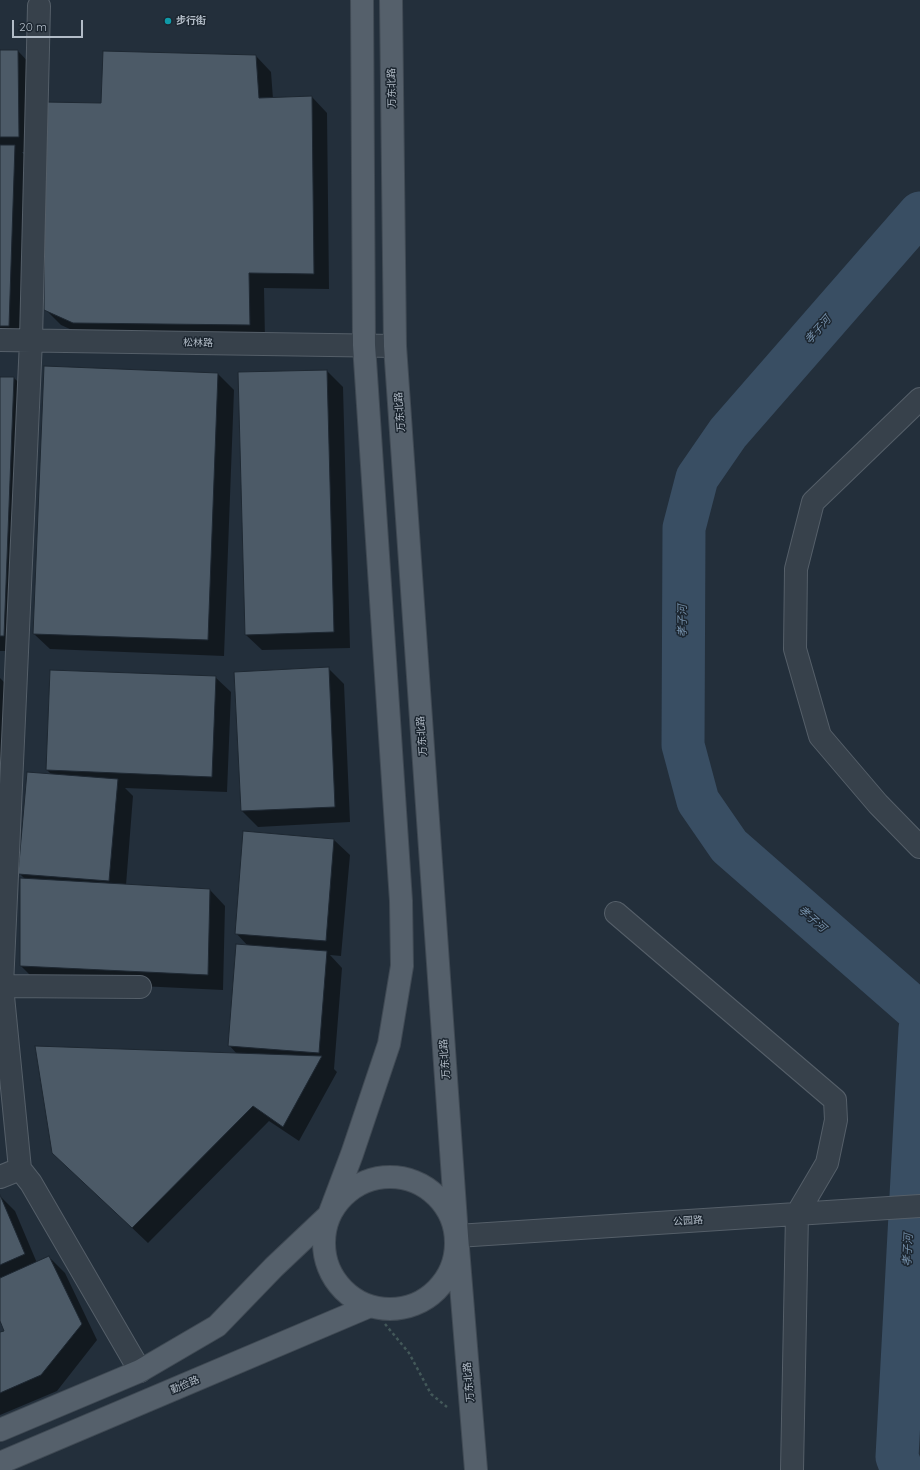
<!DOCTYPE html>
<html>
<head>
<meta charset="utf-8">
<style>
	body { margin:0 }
	#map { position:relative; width:920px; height:1470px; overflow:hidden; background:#232f3b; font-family:Quicksand,sans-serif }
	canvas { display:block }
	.scale { position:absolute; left:12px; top:20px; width:71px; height:18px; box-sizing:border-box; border:2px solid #b2bcc7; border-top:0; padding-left:5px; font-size:12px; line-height:14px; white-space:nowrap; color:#b2bcc7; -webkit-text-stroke:3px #1c2630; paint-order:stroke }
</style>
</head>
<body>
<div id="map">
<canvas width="920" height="1470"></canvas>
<div class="scale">20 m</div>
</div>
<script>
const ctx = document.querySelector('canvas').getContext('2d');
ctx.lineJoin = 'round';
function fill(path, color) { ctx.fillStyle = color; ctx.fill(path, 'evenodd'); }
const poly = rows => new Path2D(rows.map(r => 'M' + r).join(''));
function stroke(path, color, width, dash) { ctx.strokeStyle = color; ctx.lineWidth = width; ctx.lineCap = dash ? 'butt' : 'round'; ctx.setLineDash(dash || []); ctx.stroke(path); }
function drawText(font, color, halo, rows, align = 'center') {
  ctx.font = font + ' Quicksand,"Noto Sans SC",sans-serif'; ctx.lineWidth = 3; ctx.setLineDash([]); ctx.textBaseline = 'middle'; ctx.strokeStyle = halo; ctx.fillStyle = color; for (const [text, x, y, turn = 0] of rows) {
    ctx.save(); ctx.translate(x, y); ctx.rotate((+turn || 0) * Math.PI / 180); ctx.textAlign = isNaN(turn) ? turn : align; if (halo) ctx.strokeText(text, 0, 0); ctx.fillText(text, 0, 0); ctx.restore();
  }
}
const shadow = poly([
	[0,51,18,51,33,67,34,152,22,152,30,161,24,341,0,341],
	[256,56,271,72,273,99,312,97,327,113,329,289,264,288,265,340,90,338,61,325,45,309,102,104],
	[327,371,343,387,350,648,262,650,246,635],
	[218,374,234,390,224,656,50,649,34,634],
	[0,378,14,378,30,393,20,651,0,651],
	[328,668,344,684,350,822,258,827,242,811,235,673],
	[215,677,231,692,227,792,125,788,133,796,126,885,210,890,225,906,223,990,36,981,21,966,25,879,19,873,52,775,47,770],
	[0,678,12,690,8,779,0,779],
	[244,833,334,840,350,855,341,956,330,955,342,968,334,1069,337,1072,299,1141,269,1121,148,1243,53,1153,237,1054,229,1045,248,946,236,933],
	[0,1196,15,1211,37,1263,49,1257,65,1273,97,1340,57,1391,0,1415,0,1333,5,1331,0,1319]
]);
const river = poly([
	[920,213,728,433,697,478,684,528,683,745,698,801,729,846,920,1013],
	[902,1470,897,1457,920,1029]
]);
const building = poly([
	[0,50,18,50,19,137,0,137,0,50],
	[103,51,256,55,259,98,312,96,314,274,249,273,250,325,73,323,44,310,45,102,101,103,103,51],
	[0,145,15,145,9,326,0,326,0,145],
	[44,366,218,373,208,640,33,634,44,366],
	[327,370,334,632,245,635,238,372,327,370],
	[0,377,14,377,4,636,0,636,0,377],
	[329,667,335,807,241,811,234,672,329,667],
	[50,670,216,676,212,777,46,770,50,670],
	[27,772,118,779,109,881,18,874,27,772],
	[243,831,334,839,326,941,235,934,243,831],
	[20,878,210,889,208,975,20,966,20,878],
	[236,944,327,951,319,1053,228,1046,236,944],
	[35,1046,322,1056,283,1127,253,1106,132,1228,52,1153,35,1046],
	[0,1195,25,1254,0,1265,0,1195],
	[49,1256,82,1324,41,1375,0,1393,0,1332,4,1331,0,1321,0,1278,49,1256]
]);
const path = poly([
	[385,1324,409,1353,431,1394,447,1407]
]);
const minor = poly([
	[39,6,31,340,2,986,20,1169,31,1183,140,1371],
	[0,340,395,346],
	[920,399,813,502,796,569,795,649,820,736,878,804,920,847],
	[616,913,835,1100,836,1120,827,1163,797,1214,792,1470],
	[0,986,140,987],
	[0,1177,20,1169],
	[457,1236,920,1206]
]);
const major = poly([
	[391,0,395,346,457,1236,476,1470],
	'324 1243a66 66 0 1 1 132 0a66 66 0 1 1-132 0Z',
	[0,1430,140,1371,217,1326,274,1267,329,1215,352,1154,389,1044,402,966,401,901,364,345,362,0],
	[0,1463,370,1306]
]);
const markers = [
	[168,21,4,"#0f9aa8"]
];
const poiNames = [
	["步行街",176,21]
];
const streetNames = [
	["万东北路",392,88,-91],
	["松林路",198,343,1],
	["万东北路",400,412,-94],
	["万东北路",422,736,-94],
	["万东北路",445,1059,-94],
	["公园路",688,1221,-4],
	["万东北路",469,1382,-95],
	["勤俭路",185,1385,-23]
];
const waterNames = [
	["孝子河",818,330,-49],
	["孝子河",683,621,-90],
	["孝子河",812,919,41],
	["孝子河",908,1250,-87]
];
fill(shadow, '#0007');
stroke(river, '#394e63', 43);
fill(building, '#4c5a67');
stroke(building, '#1e2832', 1);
stroke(minor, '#555f69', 24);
stroke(major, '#404a54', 24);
stroke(path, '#435859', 2.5, [3, 3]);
stroke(minor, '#37414b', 22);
stroke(major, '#55606b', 22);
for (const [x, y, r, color] of markers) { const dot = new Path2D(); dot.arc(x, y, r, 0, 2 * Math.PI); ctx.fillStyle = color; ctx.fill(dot); stroke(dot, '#1c2630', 1.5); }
drawText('bold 10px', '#b2bcc7', '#1c2630', poiNames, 'left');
drawText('10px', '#b2bcc7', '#1c2630', streetNames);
drawText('italic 11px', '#748fa9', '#1c2630', waterNames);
</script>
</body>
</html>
